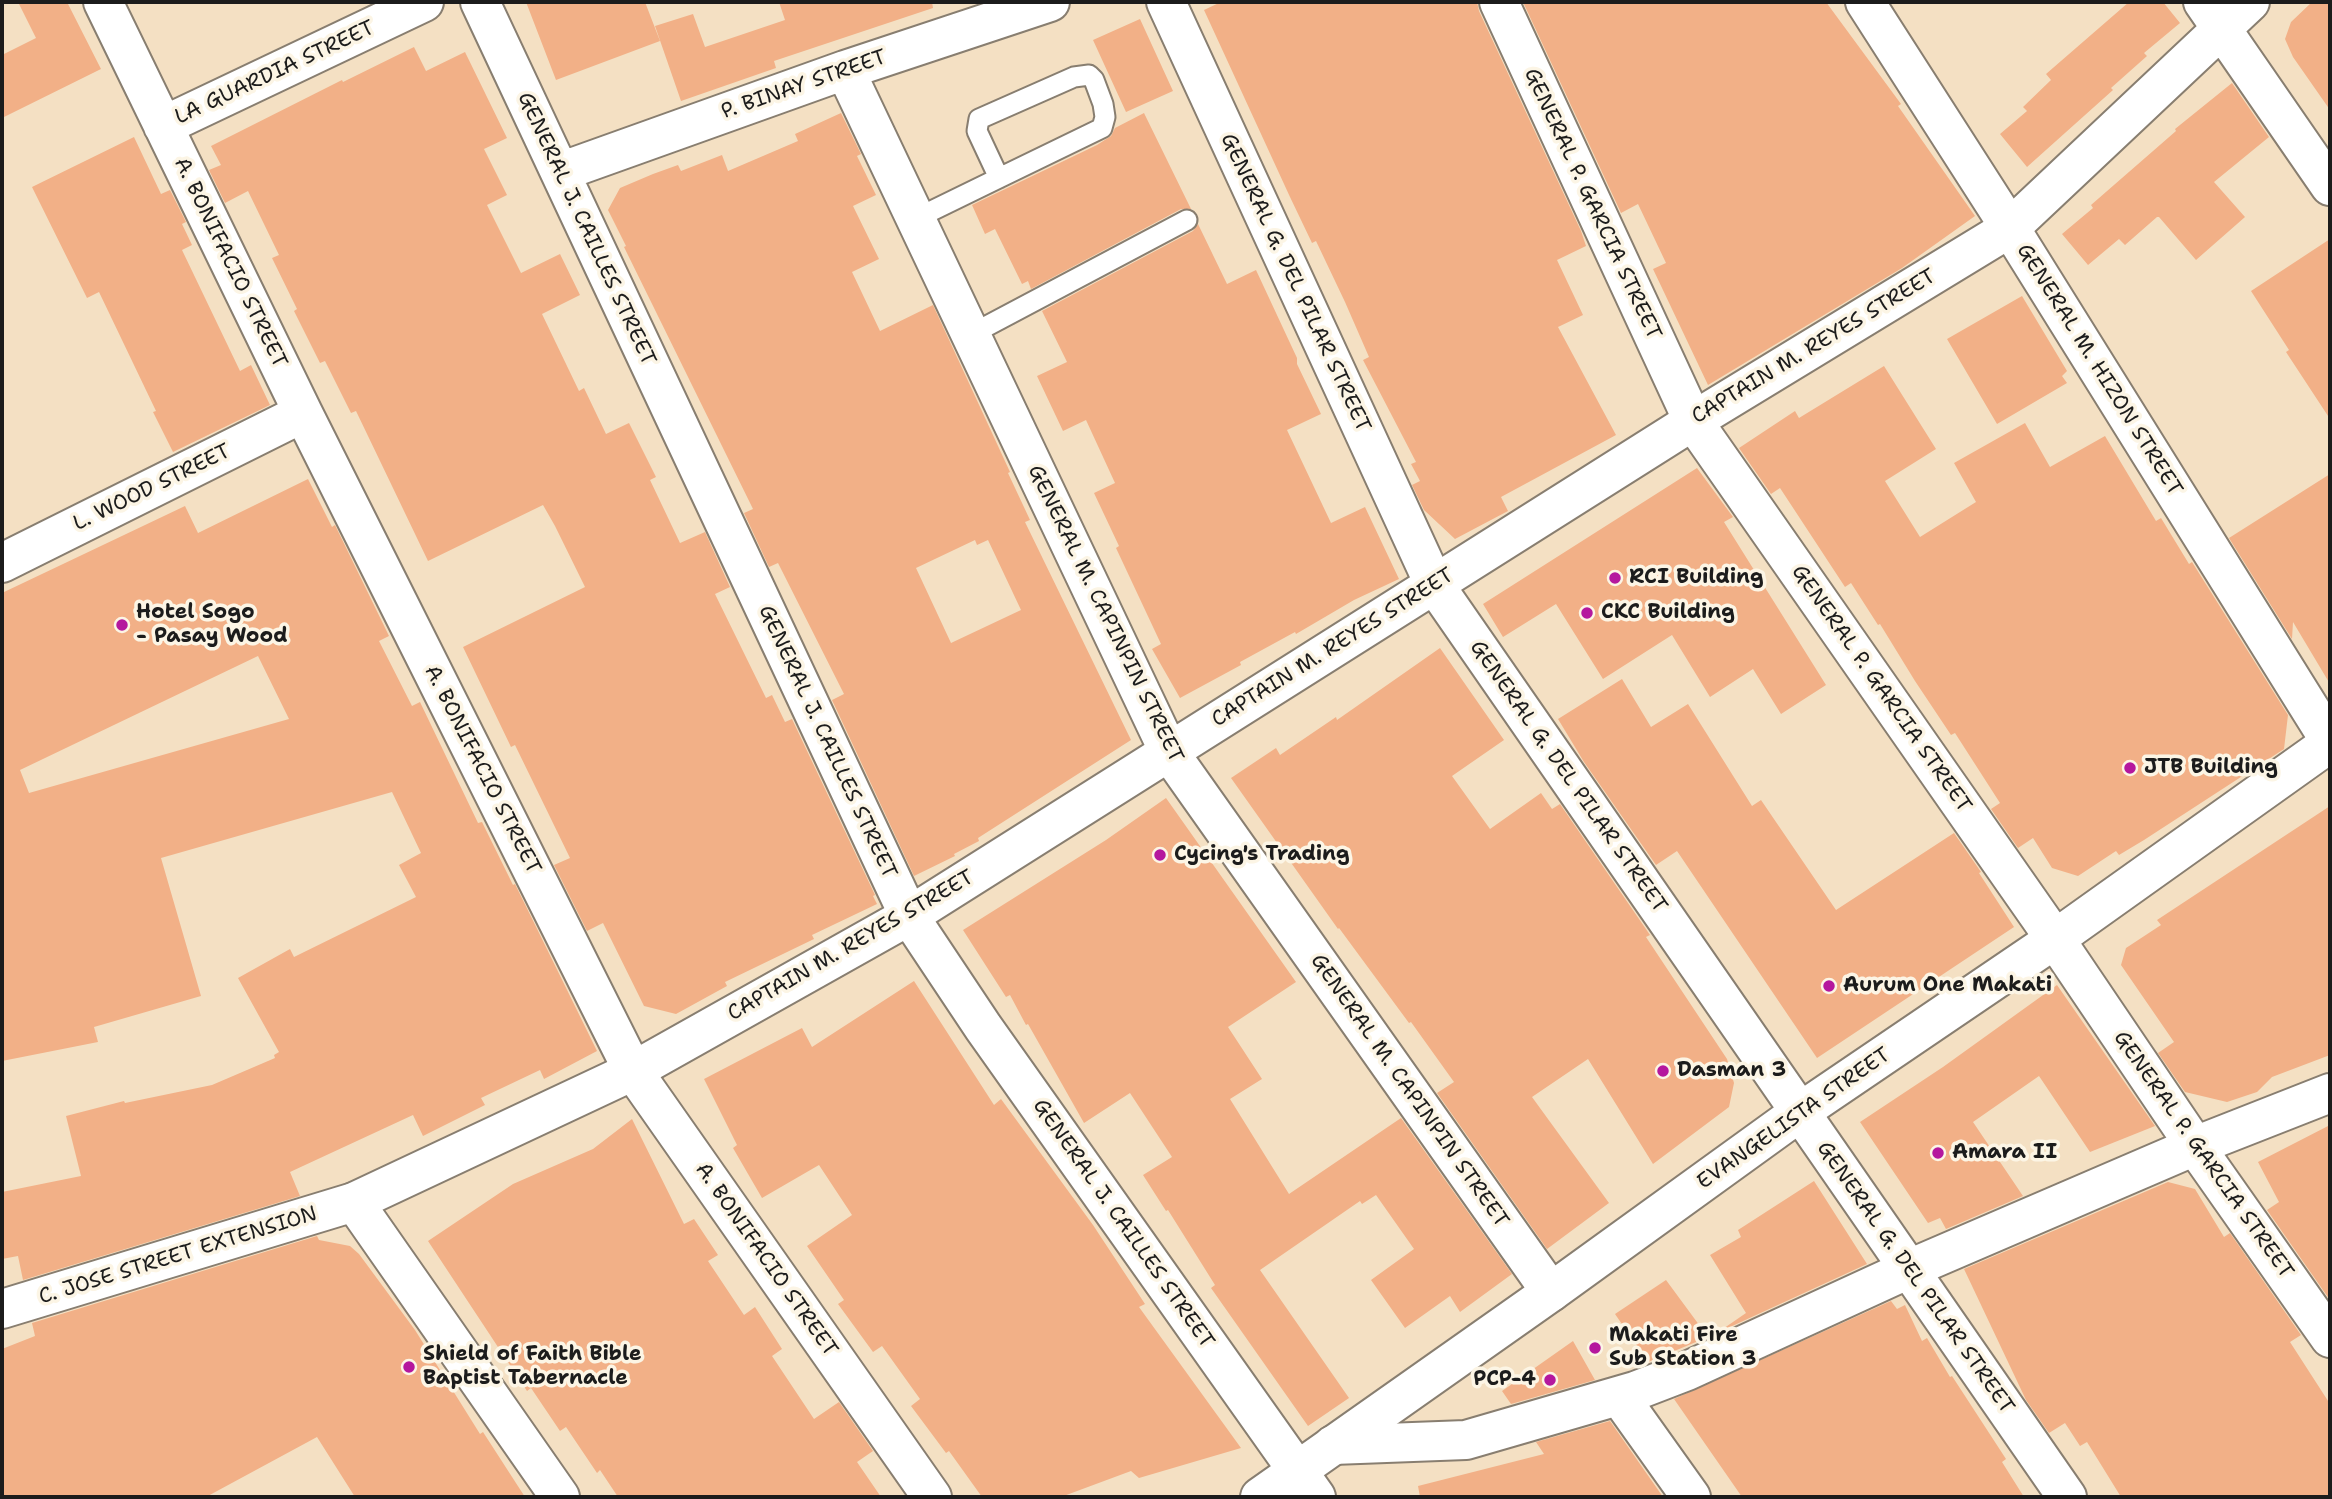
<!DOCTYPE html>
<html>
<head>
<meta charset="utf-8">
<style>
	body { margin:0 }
	#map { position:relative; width:2332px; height:1499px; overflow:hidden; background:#f4e0c3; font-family:"Shantell Sans",sans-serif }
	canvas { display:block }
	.frame { position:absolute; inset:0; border:4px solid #1c1c1c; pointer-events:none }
</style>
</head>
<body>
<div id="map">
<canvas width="2332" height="1499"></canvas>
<div class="frame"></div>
</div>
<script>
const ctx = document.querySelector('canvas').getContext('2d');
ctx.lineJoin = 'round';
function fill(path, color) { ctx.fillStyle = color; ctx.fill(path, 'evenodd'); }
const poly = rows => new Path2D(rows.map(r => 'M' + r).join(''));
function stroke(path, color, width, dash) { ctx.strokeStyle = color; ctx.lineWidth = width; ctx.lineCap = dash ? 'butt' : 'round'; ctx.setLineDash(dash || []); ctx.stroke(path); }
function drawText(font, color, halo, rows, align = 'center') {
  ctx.font = font + ' "Shantell Sans",sans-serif'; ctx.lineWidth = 7; ctx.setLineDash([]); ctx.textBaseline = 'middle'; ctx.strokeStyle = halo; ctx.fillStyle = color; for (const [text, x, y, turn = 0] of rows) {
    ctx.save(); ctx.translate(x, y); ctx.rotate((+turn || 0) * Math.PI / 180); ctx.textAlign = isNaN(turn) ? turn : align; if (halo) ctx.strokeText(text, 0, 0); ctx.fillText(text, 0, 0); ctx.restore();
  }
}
const building = poly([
	[18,2,67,2,101,69,2,118,2,55,36,38],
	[526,2,645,2,660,41,556,80],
	[779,2,932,2,933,8,774,61,776,68,681,101,655,26,693,14,705,47,785,20],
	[1221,2,1477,2,1479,11,1581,231,1586,246,1557,260,1583,315,1558,327,1616,435,1501,497,1508,511,1455,539,1424,510,1412,485,1420,481,1411,464,1416,462,1363,360,1369,357,1345,302,1316,241,1312,243,1290,197,1204,10],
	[1523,2,1826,2,1901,104,1898,106,1975,216,1902,268,1708,385,1653,269,1666,263,1638,204,1621,213],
	[2129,2,2163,2,2180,23,2144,53,2147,56,2111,88,2113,90,2027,167,2000,134,2027,111,2023,107,2051,80,2046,74],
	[2312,2,2330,2,2330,110,2293,57,2285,39,2291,22],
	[1140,19,1173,91,1126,112,1093,40],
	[414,47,426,71,465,52,507,138,484,149,507,195,487,205,521,273,560,254,580,295,542,314,579,391,584,388,606,434,629,423,656,477,650,480,680,543,705,532,730,587,715,594,766,698,772,695,785,722,792,719,875,895,873,896,877,904,812,935,814,939,725,982,727,986,676,1014,644,1006,603,923,587,931,554,865,570,858,515,745,511,747,463,647,585,587,555,526,543,505,428,561,356,411,351,413,325,361,320,363,294,311,297,309,272,258,279,255,248,191,225,203,209,170,221,165,211,146,342,80,343,82],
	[2232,83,2269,137,2214,182,2245,217,2196,260,2159,217,2157,217,2125,245,2119,239,2088,265,2062,234,2093,208,2091,205,2176,131,2175,129],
	[841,113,861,154,857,156,876,195,853,206,879,259,852,272,880,331,933,305,1010,472,1008,473,1030,520,1025,522,1131,740,978,838,979,841,954,854,955,856,914,876,832,700,844,694,778,563,769,567,744,513,753,509,624,247,626,246,608,210,620,188,653,174,678,165,681,171,722,155,728,171,798,141,795,134],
	[975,540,977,545,988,540,1021,610,951,643,916,568],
	[1144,113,1191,209,1181,209,1031,289,1028,281,1022,284,995,229,985,234,972,205,1097,145,1111,136,1115,128],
	[134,137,161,194,170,190,186,222,182,224,192,245,182,250,240,371,251,365,270,405,173,452,153,412,156,411,99,292,87,298,32,187],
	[1198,224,1227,284,1256,270,1297,358,1297,364,1321,414,1287,430,1331,523,1365,507,1399,579,1354,600,1296,634,1295,632,1240,662,1241,665,1180,698,1152,649,1161,644,1116,548,1119,546,1094,493,1115,483,1086,420,1063,431,1037,376,1067,362,1042,311,1193,231],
	[2330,239,2330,419,2286,352,2289,350,2251,291],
	[2022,296,2067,371,2062,376,2067,383,1997,424,1947,339],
	[1884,366,1936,449,1885,481,1920,537,1976,502,1954,463,2025,423,2050,467,2105,436,2156,521,2161,518,2189,564,2192,562,2288,715,2284,749,2144,840,2119,855,2116,851,2078,876,2052,868,2033,838,2018,848,1991,809,2000,803,1955,733,1951,735,1915,681,1880,624,1878,625,1851,583,1845,587,1780,488,1771,494,1739,448,1795,411,1799,418],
	[1697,468,1733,517,1724,522,1826,685,1781,714,1753,669,1710,697,1672,635,1603,679,1556,604,1503,637,1483,604],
	[2330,474,2330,684,2293,622,2292,639,2229,538],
	[308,479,332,527,335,525,389,636,379,641,412,706,420,702,478,823,482,822,513,885,515,884,597,1051,544,1079,540,1070,481,1098,485,1105,423,1136,413,1115,290,1172,300,1196,23,1280,18,1256,2,1259,2,1192,81,1176,66,1116,124,1101,125,1103,212,1085,275,1058,274,1055,279,1052,238,978,290,949,294,957,416,897,399,865,421,853,392,792,161,858,201,996,94,1027,98,1042,2,1061,2,593,185,506,198,533],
	[258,656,289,719,29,793,20,770],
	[1440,648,1504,740,1452,776,1490,829,1541,793,1552,809,1560,804,1650,935,1646,937,1727,1059,1734,1083,1729,1107,1653,1164,1588,1059,1532,1097,1609,1203,1547,1249,1437,1093,1454,1082,1411,1022,1409,1023,1339,928,1338,929,1231,778,1276,748,1280,755,1336,717,1337,720],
	[1622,679,1651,727,1688,704,1752,806,1761,800,1836,910,1954,833,1981,872,1979,873,2014,927,1817,1058,1677,851,1656,865,1584,762,1558,719],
	[1166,798,1296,982,1228,1027,1262,1079,1230,1099,1289,1194,1401,1118,1512,1274,1460,1312,1450,1296,1405,1328,1371,1280,1414,1249,1376,1195,1362,1204,1360,1201,1260,1270,1349,1398,1308,1426,1211,1288,1215,1285,1168,1210,1166,1211,1143,1175,1172,1157,1130,1093,1084,1123,1028,1024,1026,1025,1010,995,1006,997,963,930,1106,840],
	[2330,806,2330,1055,2272,1077,2257,1092,2227,1102,2185,1092,2158,1053,2174,1042,2121,965,2126,948,2161,925,2157,920],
	[914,981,994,1105,1001,1099,1093,1225,1145,1304,1139,1307,1241,1448,1139,1478,1131,1471,1061,1497,982,1497,949,1451,946,1453,911,1406,920,1399,882,1346,873,1352,838,1304,844,1300,807,1246,852,1215,819,1165,762,1198,733,1148,737,1145,704,1079,802,1028,812,1047],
	[2057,985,2155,1126,2090,1152,2039,1076,1973,1122,2023,1196,1946,1229,1940,1218,1928,1223,1860,1122,1943,1067],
	[632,1119,684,1224,694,1219,718,1255,708,1261,744,1315,755,1307,782,1349,772,1356,814,1419,839,1402,873,1451,857,1462,881,1497,618,1497,600,1470,597,1473,566,1427,560,1431,531,1388,527,1391,428,1241,513,1184,593,1149],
	[2330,1125,2330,1300,2267,1210,2279,1202,2258,1162],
	[1814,1181,1867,1264,1717,1333,1746,1313,1710,1255,1741,1237,1738,1230],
	[2168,1182,2195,1189,2224,1237,2230,1233,2301,1335,2290,1342,2330,1404,2330,1497,2121,1497,2087,1442,2080,1446,2065,1423,2049,1433,2026,1400,1964,1269],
	[317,1236,319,1240,350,1246,359,1254,415,1330,480,1434,483,1432,525,1497,355,1497,317,1437,206,1497,2,1497,2,1349,35,1336,32,1323],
	[1666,1280,1708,1337,1648,1362,1615,1314],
	[1891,1301,1897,1309,1905,1305,1922,1341,1927,1338,1950,1377,1952,1376,2006,1459,2002,1462,2024,1497,1742,1497,1674,1399],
	[1573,1341,1595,1380,1511,1404,1502,1391],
	[1610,1421,1663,1497,1420,1497,1418,1486,1544,1454,1536,1442]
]);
const lane = poly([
	[915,219,999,178,1102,128,1105,117,1103,104,1094,80,1089,75,1074,77,979,119,977,131,999,178],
	[970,335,1187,220]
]);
const street = poly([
	[103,2,303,413,633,1071,932,1497],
	[480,2,909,916,983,1027,1316,1497],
	[1166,2,1434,584,2067,1497],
	[1499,2,1693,421,2055,939,2195,1146,2330,1338],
	[1865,2,2010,228,2330,741],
	[845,70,1169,752,1551,1292],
	[163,126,424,2],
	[560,172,845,70,1050,2],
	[2,563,303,413],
	[354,1202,560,1497],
	[1619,1396,1691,1497],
	[1333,1445,1466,1440,1635,1391,1687,1371,1909,1269,2195,1146,2330,1093]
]);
const secondary = poly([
	[2203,2,2330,186],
	[2,1309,354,1202,633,1071,909,916,1693,421,2010,228,2250,2],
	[1260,1497,1551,1292,1800,1112,2055,939,2330,743]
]);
const markers = [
	[1615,578,7,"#b5179e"],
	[1587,613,7,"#b5179e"],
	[122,625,7,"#b5179e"],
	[2130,768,7,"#b5179e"],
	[1160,855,7,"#b5179e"],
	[1829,986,7,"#b5179e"],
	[1663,1071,7,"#b5179e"],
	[1938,1153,7,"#b5179e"],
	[1595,1348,7,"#b5179e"],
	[409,1367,7,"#b5179e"],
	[1550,1380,7,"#b5179e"]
];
const streetNames = [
	["LA GUARDIA STREET",275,73,-25],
	["P. BINAY STREET",804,85,-19],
	["GENERAL P. GARCIA STREET",1592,204,65],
	["GENERAL J. CAILLES STREET",586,229,65],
	["A. BONIFACIO STREET",230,263,64],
	["GENERAL G. DEL PILAR STREET",1295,283,65],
	["CAPTAIN M. REYES STREET",1814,347,-31],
	["GENERAL M. HIZON STREET",2099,370,58],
	["L. WOOD STREET",152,488,-26],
	["GENERAL M. CAPINPIN STREET",1105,614,64],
	["CAPTAIN M. REYES STREET",1333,648,-32],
	["GENERAL P. GARCIA STREET",1881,689,55],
	["GENERAL J. CAILLES STREET",827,742,65],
	["A. BONIFACIO STREET",482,770,63],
	["GENERAL G. DEL PILAR STREET",1568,777,55],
	["CAPTAIN M. REYES STREET",851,946,-30],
	["GENERAL M. CAPINPIN STREET",1409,1091,55],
	["EVANGELISTA STREET",1794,1119,-35],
	["GENERAL P. GARCIA STREET",2203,1155,55],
	["GENERAL J. CAILLES STREET",1123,1224,55],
	["C. JOSE STREET EXTENSION",178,1256,-17],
	["A. BONIFACIO STREET",766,1260,55],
	["GENERAL G. DEL PILAR STREET",1915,1278,55]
];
const poiNames = [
	["RCI Building",1629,578],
	["Hotel Sogo",136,613],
	["- Pasay Wood",136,637],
	["CKC Building",1601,613],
	["JTB Building",2144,768],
	["Cycing's Trading",1174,855],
	["Aurum One Makati",1843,986],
	["Dasman 3",1677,1071],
	["Amara II",1952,1153],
	["Makati Fire",1609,1336],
	["Sub Station 3",1609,1360],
	["Shield of Faith Bible",423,1355],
	["Baptist Tabernacle",423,1379],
	["PCP-4",1536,1380,"right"]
];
fill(building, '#f2b087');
stroke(lane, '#887e70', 23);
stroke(street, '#887e70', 42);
stroke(secondary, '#887e70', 42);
stroke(lane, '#fff', 19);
stroke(street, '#fff', 38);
stroke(secondary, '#fff', 38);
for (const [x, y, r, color] of markers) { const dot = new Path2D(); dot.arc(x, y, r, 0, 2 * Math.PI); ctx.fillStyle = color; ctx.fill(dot); stroke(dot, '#fcf5e5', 2.5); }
drawText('21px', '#1c1c1c', '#fcf5e5', streetNames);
drawText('bold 21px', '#1c1c1c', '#fcf5e5', poiNames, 'left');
</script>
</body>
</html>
